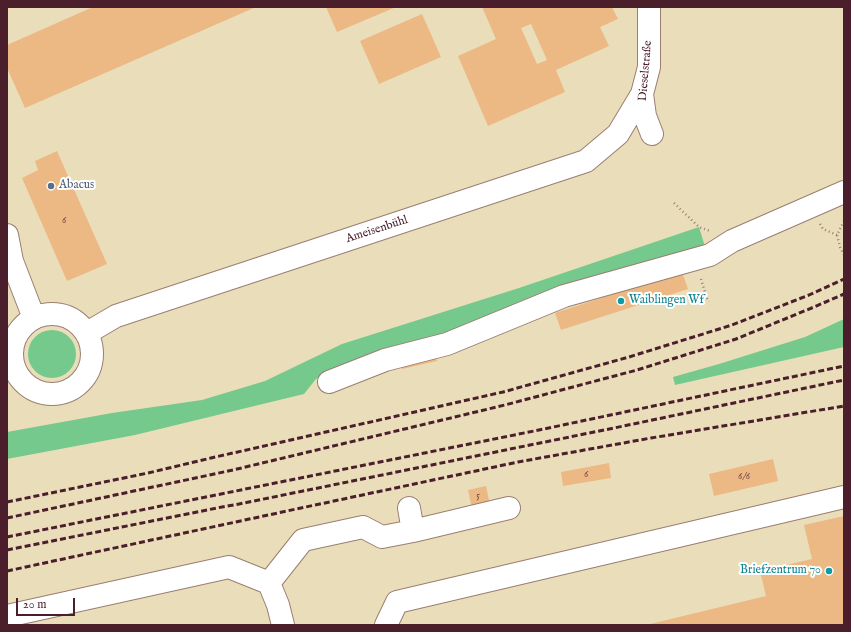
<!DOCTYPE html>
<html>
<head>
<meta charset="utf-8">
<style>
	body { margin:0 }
	#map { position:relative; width:851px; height:632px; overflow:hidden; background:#eadeba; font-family:"IM FELL English",serif }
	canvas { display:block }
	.frame { position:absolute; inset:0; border:8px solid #4a1f2b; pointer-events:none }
	.scale { position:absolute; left:16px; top:598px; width:59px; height:18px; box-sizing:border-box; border:2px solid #4a1f2b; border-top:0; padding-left:5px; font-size:12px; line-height:14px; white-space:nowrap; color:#4a1f2b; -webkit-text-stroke:3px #fff; paint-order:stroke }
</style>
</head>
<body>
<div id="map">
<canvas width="851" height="632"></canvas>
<div class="frame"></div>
<div class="scale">20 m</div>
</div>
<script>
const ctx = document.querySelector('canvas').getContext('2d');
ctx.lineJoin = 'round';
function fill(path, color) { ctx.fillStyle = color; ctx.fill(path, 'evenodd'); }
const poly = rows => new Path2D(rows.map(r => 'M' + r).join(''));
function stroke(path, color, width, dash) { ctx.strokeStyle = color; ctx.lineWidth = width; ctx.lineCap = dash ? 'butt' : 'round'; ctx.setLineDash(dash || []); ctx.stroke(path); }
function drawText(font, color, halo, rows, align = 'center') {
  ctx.font = font + ' "IM FELL English",serif'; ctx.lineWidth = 4; ctx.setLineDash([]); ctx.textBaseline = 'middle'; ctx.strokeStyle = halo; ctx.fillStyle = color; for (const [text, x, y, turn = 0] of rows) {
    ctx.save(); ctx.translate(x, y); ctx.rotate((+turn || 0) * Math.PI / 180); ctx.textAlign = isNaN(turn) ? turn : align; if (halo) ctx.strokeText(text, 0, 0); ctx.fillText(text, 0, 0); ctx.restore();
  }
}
const green = poly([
	[699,227,706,250,676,253,628,268,442,337,359,360,316,379,304,394,135,435,7,459,7,432,112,413,202,400,265,381,342,344,519,288],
	[844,319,844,347,675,385,673,377,719,364,805,337],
	'28 354a24 24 0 1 1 48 0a24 24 0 1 1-48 0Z'
]);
const building = poly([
	[93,7,256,7,25,108,7,68,7,45],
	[326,7,396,7,337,32],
	[482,7,612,7,618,19,600,27,609,46,556,70,565,92,488,126,458,56,496,39],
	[531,24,547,60,537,64,521,28],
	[422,14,441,57,379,84,360,41],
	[57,151,107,264,67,281,22,178,38,170,35,161],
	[680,266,688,289,561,330,555,313,660,279],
	[435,352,437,361,402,369,400,360],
	[773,459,778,481,714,496,709,474],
	[609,463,611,478,563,486,561,472],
	[486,486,490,505,472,509,468,490],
	[844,516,844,625,646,625,766,596,760,571,812,559,804,525]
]);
const path = poly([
	[674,203,699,227,710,231],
	[844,221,837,235,840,247,844,255],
	[820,224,823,229,837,235],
	[701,279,708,302]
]);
const minor = poly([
	[649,7,649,67,642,94,645,116,652,134],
	[7,235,12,261,34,318],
	'12 354a40 40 0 1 1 80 0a40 40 0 1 1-80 0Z',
	[87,333,116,316,586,161,618,134,642,94],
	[329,382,385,360,447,344,564,296,710,255,732,241,844,192],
	[409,508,413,531],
	[7,616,229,567,269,583],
	[283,625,278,605,269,583,303,540,363,527,382,537,413,531,509,508],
	[386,625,397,602,844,497]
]);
const rail = poly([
	[7,502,148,473,211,458,503,392,629,357,732,325,809,295,844,279],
	[7,518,233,470,505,405,637,370,736,339,814,307,844,294],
	[7,537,539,430,844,366],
	[7,550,222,507,239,504,614,428,844,380],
	[7,571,301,508,518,462,651,438,844,406]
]);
const markers = [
	[51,186,4,"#5c6f8a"],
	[621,301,4,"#0f9aa8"],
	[829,571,4,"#0f9aa8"]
];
const numberNames = [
	["6",64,221],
	["6",586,475],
	["6/6",744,477],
	["5",478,496]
];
const streetNames = [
	["Dieselstraße",646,71,-85],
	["Ameisenbühl",377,230,-18]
];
const serviceNames = [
	["Abacus",59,186]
];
const cultureNames = [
	["Waiblingen Wf",629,301],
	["Briefzentrum 70",821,571,"right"]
];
fill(green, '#76c98c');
fill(building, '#ecb883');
stroke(minor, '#9a7e72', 24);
stroke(path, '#9a7e72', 2.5, [1, 3]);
stroke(minor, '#fff', 22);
stroke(rail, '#4a1f2b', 3, [6, 3]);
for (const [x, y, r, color] of markers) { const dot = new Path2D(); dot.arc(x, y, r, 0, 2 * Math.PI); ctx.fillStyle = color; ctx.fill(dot); stroke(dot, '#fff', 1.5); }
drawText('10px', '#724541', null, numberNames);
drawText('12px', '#4a1f2b', '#fff', streetNames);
drawText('12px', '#4e5e75', '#fff', serviceNames, 'left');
drawText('12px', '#0d838f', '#fff', cultureNames, 'left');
</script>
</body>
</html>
